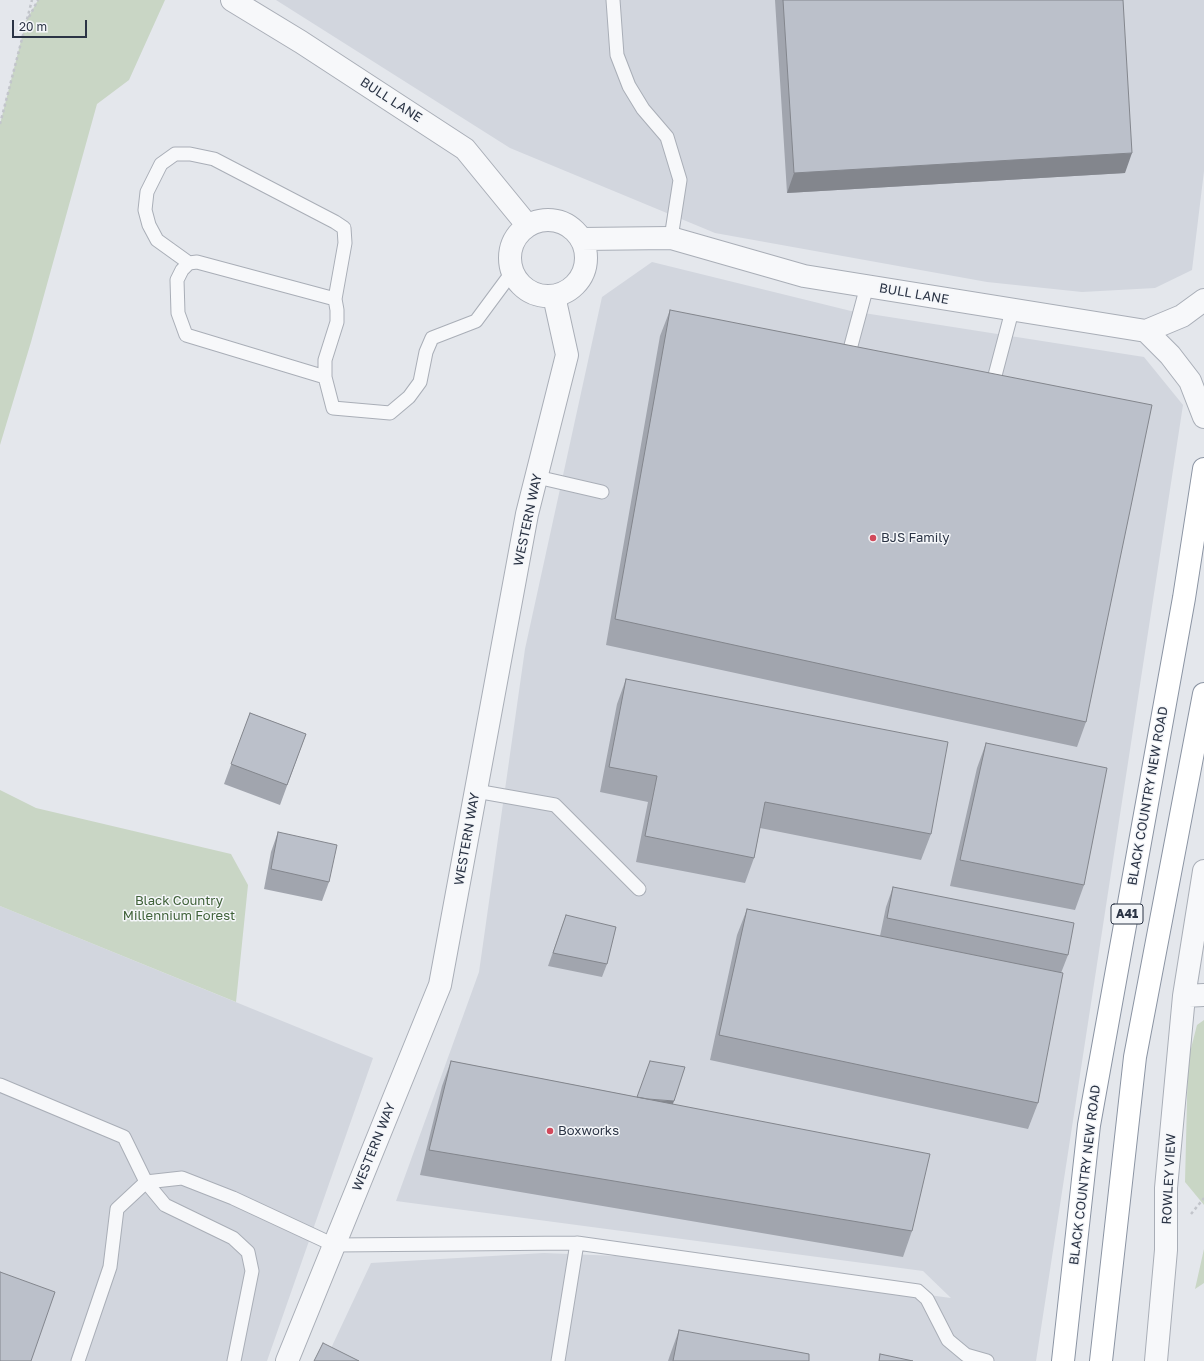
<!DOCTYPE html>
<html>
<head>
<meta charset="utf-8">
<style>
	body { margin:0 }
	#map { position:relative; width:1204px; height:1361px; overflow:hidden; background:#e4e7ec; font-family:"Golos Text",sans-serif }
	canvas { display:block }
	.scale { position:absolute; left:12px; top:20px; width:75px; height:18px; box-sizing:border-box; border:2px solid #2b3445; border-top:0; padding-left:5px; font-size:12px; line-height:14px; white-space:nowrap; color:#2b3445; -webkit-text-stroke:3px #f4f6f9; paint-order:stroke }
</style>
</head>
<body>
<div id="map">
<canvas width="1204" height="1361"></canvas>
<div class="scale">20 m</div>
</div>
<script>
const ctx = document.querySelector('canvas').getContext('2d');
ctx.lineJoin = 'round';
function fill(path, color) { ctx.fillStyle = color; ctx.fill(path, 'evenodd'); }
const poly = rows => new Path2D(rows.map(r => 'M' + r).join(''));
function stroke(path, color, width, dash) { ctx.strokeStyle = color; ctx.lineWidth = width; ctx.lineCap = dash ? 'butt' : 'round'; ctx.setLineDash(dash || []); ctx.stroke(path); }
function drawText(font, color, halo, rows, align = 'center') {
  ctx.font = font + ' "Golos Text",sans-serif'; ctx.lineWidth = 3; ctx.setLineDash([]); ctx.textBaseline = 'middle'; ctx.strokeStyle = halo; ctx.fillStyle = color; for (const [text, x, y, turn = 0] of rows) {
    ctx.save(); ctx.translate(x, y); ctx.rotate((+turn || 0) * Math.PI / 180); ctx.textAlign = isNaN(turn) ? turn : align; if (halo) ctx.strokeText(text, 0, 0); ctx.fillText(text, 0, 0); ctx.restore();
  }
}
const built = poly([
	[276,0,1204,0,1204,171,1192,270,1155,288,1082,292,987,282,715,233,510,148],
	[652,262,851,311,1144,357,1183,405,1036,1361,325,1361,371,1263,544,1253,643,1257,951,1298,923,1271,396,1201,479,972,525,649,602,297],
	[0,906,373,1058,267,1361,0,1361]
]);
const green = poly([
	[38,0,165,0,129,80,97,104,31,342,0,445,0,124,26,21],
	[0,790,36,808,231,854,248,885,236,1002,0,906],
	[1204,1020,1204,1205,1185,1182,1188,1060,1197,1025],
	[1204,1249,1204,1283,1195,1289]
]);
const path = poly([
	[29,17,38,0],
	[0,124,32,0],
	[1191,1214,1204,1198]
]);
const lane = poly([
	[613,0,617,55,629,86,643,109,667,137,680,180,671,238],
	[189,263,182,270,177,280,178,313,186,335,325,377,333,408,390,413,409,397,420,382,426,352,432,338,476,321,513,271],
	[849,353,867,286],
	[325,377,325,360,337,322,337,310,335,299,345,243,344,228,335,222,214,159,190,154,175,154,161,164,147,192,145,210,149,225,157,240,189,263,197,262,335,299],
	[993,383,1012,311],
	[537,477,602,492],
	[476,791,555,805,639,889],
	[0,1085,124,1137,146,1182,165,1205,233,1238,248,1252,252,1271,234,1361],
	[78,1361,110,1267,117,1209,146,1182,182,1178,233,1198,334,1245,577,1243,918,1291,927,1299,948,1340,966,1355,987,1361],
	[558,1361,577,1243]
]);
const street = poly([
	[232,0,301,42,465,149,528,226],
	'510 258a38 38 0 1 1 76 0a38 38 0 1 1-76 0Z',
	[581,239,671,238,804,276,1146,331,1170,355,1190,381,1204,417],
	[1146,331,1182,316,1204,300],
	[1184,996,1204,995],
	[287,1361,440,985,527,514,567,355,554,296],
	[1156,1361,1166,1250,1166,1188,1184,996,1204,871]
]);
const highway = poly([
	[1063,1361,1089,1125,1184,598,1204,469],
	[1101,1361,1135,1057,1204,694]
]);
const wall = poly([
	[775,0,1123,0,1125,173,787,193],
	[670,310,1086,722,1077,747,606,645,660,336],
	[626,679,931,834,921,860,760,828,754,858,745,883,636,862,648,802,600,792,617,704],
	[250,713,306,734,280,805,224,784],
	[986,743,1084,885,1075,910,950,886,977,768],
	[278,832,329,882,322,901,264,889,271,852],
	[893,887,1068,955,1061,973,1038,1103,1028,1129,710,1060,737,935,747,909,880,936,886,907],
	[566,915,607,964,602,977,548,966],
	[451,1061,673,1104,912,1231,903,1257,420,1175,442,1086],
	[679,1330,809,1361,668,1361,670,1355]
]);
const shadedWall = poly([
	[1132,153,1125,173,787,193,794,173],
	[636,1099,674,1101,669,1114]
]);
const building = poly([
	[783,0,1123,0,1132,153,794,173,783,0],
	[670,310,1152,405,1086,722,615,619,670,310],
	[626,679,948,742,931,834,765,802,754,858,645,836,657,776,609,767,626,679],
	[250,713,306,734,287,785,231,764,250,713],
	[986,743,1107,768,1084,885,960,860,986,743],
	[278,832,337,845,329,882,271,869,278,832],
	[893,887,1074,923,1068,955,887,918,893,887],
	[747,909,1063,973,1038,1103,719,1035,747,909],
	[566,915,616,927,607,964,553,953,566,915],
	[451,1061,930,1154,912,1231,429,1150,451,1061],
	[650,1061,685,1067,674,1101,648,1099,637,1097,650,1061],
	[0,1272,55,1292,31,1361,0,1361,0,1272],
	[679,1330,809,1354,809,1361,673,1361,679,1330],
	[323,1343,359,1361,314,1361,323,1343],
	[880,1354,913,1361,879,1361,880,1354]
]);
const markers = [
	[873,538,4,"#d1495b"],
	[550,1131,4,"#d1495b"]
];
const shields = [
	[1127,914,32]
];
const shieldNames = [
	["A41",1127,914]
];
const streetNames = [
	["BULL LANE",391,100,33],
	["BULL LANE",914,294,10],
	["WESTERN WAY",528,520,-78],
	["BLACK COUNTRY NEW ROAD",1148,796,-80],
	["WESTERN WAY",467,839,-80],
	["WESTERN WAY",374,1147,-68],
	["BLACK COUNTRY NEW ROAD",1085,1175,-83],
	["ROWLEY VIEW",1169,1179,-87]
];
const poiNames = [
	["BJS Family",881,538],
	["Boxworks",558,1131]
];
const parkNames = [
	["Black Country",179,901],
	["Millennium Forest",179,916]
];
fill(built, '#d2d6de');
fill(green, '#c9d6c5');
stroke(lane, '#a9aeb7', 15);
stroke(street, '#a9aeb7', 24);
stroke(highway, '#8b94a3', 24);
stroke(path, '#c2c5cb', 2.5, [3, 3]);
stroke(lane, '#f7f8fa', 13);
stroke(street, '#f7f8fa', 22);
stroke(highway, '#fff', 22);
fill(wall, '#a1a5ae');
fill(shadedWall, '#83868d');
fill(building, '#bbc0ca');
stroke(building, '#83868d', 1);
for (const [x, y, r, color] of markers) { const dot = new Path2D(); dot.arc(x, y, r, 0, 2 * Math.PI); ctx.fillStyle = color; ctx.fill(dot); stroke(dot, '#f4f6f9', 1.5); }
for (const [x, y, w] of shields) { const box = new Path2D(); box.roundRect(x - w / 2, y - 10, w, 20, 3); ctx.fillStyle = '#f4f6f9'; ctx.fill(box); stroke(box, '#2b3445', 1); }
drawText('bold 12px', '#2b3445', null, shieldNames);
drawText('13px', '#2b3445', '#f4f6f9', streetNames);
drawText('13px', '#2b3445', '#f4f6f9', poiNames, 'left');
drawText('13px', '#3f6138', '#f4f6f9', parkNames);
</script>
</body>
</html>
